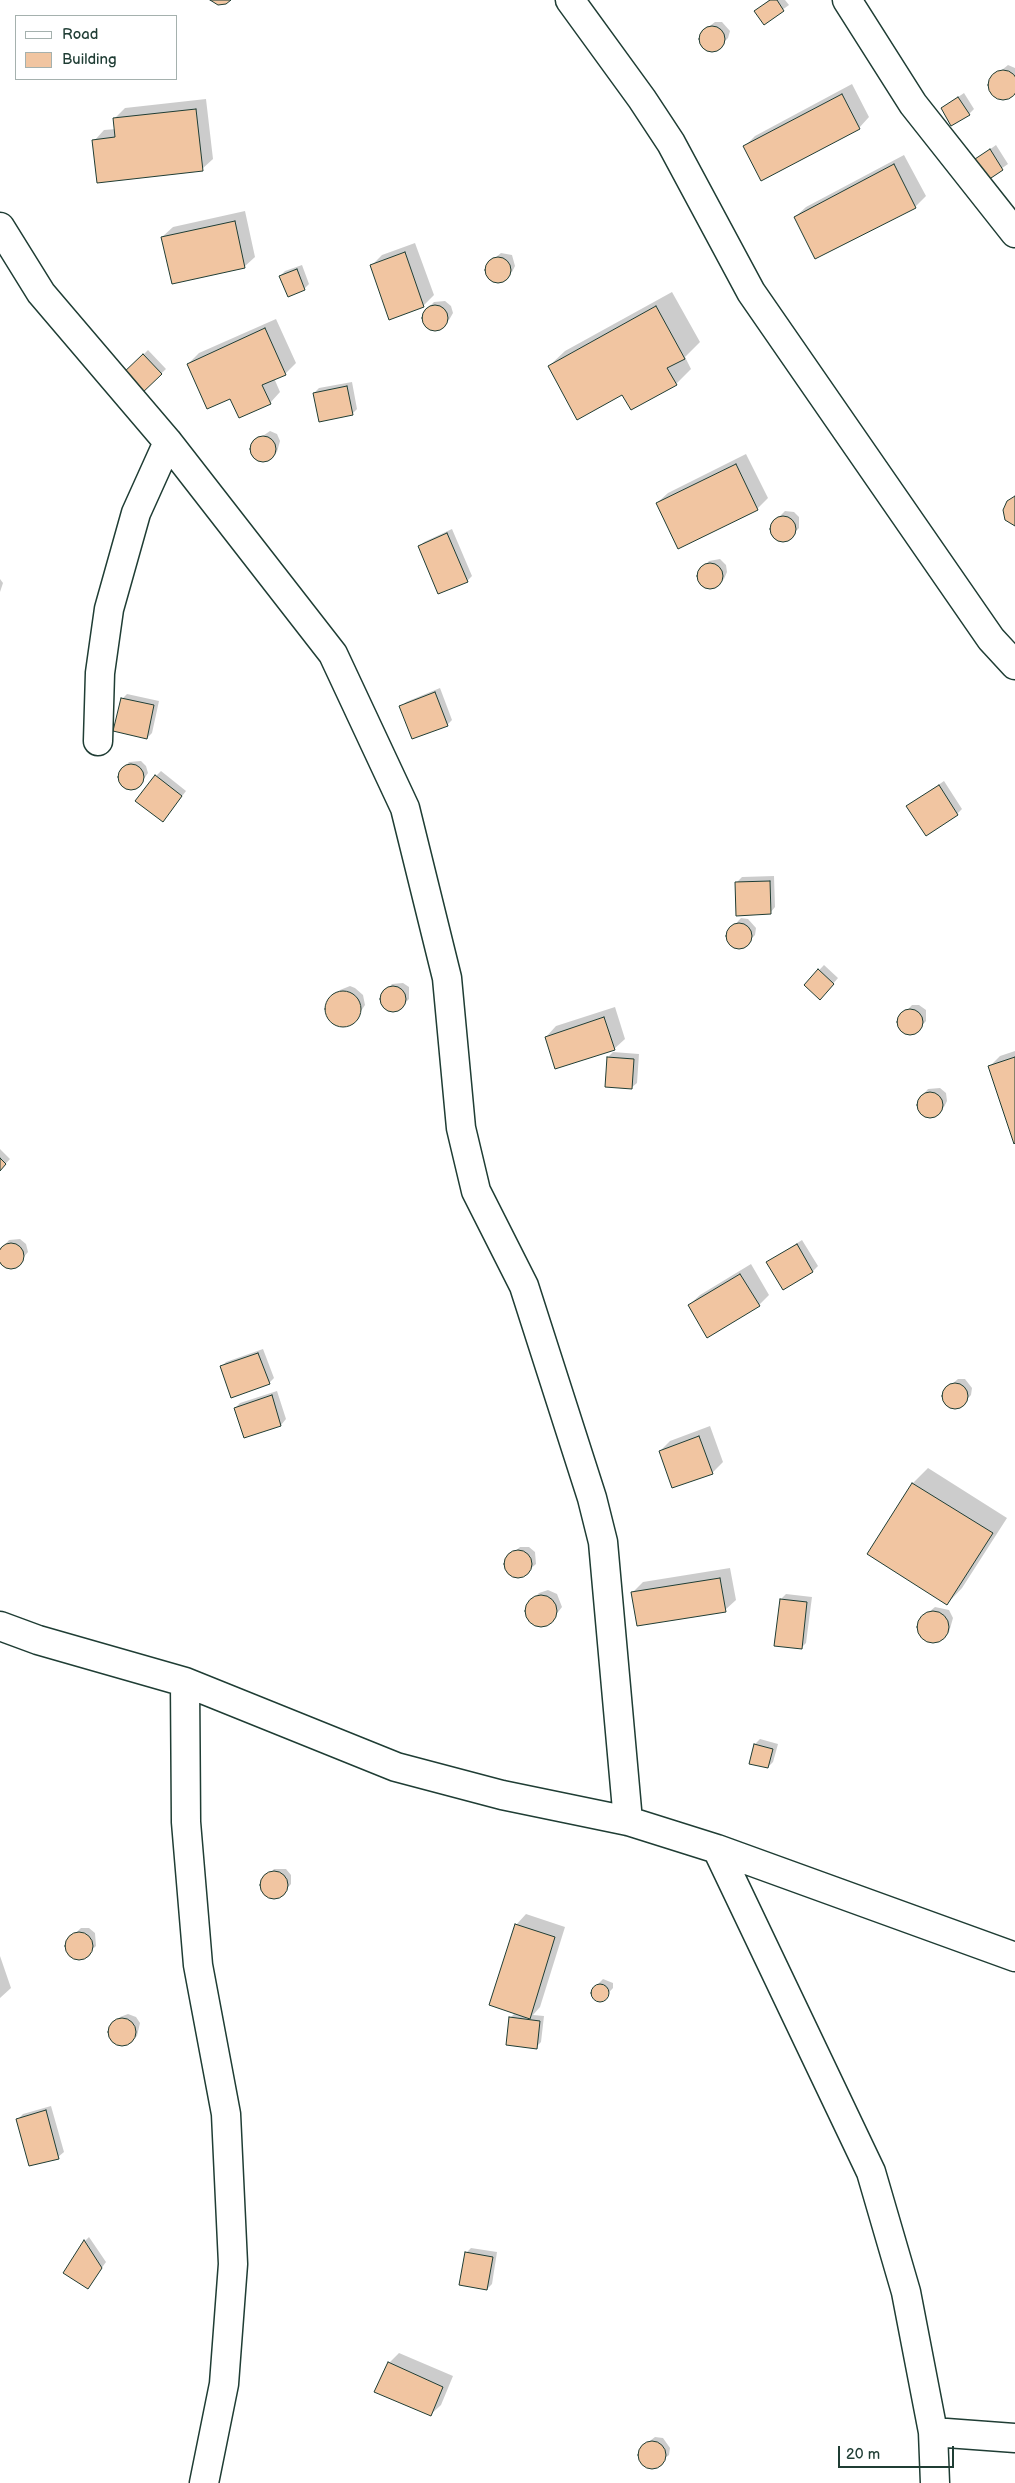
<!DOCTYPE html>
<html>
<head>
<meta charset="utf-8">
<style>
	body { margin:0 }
	#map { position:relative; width:1015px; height:2483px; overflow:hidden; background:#fff; font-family:"Balsamiq Sans",sans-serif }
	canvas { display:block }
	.legend { position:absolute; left:15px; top:15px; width:162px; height:65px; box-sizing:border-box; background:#fff; border:1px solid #a5b1ae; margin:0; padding:6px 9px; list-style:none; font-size:15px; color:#1f3d34 }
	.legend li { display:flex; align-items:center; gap:10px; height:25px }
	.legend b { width:25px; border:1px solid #a5b1ae }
	.scale { position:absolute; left:838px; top:2446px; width:116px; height:22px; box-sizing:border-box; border:2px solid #1f3d34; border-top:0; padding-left:6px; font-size:15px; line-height:18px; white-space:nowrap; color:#1f3d34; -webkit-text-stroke:4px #fff; paint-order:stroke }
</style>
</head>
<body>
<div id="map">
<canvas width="1015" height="2483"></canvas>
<ul class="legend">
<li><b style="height:6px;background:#fff"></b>Road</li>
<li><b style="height:14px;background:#f1c5a1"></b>Building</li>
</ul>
<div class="scale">20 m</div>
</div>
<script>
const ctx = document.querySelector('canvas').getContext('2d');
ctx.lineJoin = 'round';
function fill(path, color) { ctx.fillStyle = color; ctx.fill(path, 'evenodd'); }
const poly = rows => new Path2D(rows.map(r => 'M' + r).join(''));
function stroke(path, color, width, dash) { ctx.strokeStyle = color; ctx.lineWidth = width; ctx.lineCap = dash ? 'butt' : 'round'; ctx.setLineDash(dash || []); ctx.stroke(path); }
const shadow = poly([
	[769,0,785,0,789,5,764,23,756,11],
	[715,22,722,22,730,31,728,38,717,49,707,49,702,43,703,31],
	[1008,65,1015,68,1015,94,1004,100,996,97,991,89,991,79],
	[852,84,869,117,859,128,745,146,755,136],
	[964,93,974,109,969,114,942,108],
	[206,99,213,159,202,169,94,141,104,130,116,129,115,118,125,108],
	[996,145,1008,164,988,178,982,155],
	[904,155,926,196,915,207,795,217,806,207],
	[245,211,255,257,244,267,162,237,173,227],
	[415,243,434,295,423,306,371,266,382,255],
	[501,253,512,255,515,266,512,272,500,281,492,280,487,270,489,263],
	[302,265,309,284,304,289,280,276,285,271],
	[672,292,700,342,685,357,691,369,676,384,622,393,549,366,565,351],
	[445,301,451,306,453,313,449,320,443,326,433,329,426,325,424,314,429,307,434,302],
	[276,319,296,363,285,374,274,378,280,392,270,403,231,398,188,364,199,353],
	[148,350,166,369,140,394,123,375],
	[352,382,357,409,352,414,314,393,319,388],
	[270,431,277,434,280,441,277,452,265,460,257,459,251,449,254,442],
	[746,454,768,498,757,509,678,547,657,503,668,493],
	[785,511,794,512,799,517,799,528,788,539,778,539,772,529,774,522],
	[452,529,472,576,467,581,419,547,424,542],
	[720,559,726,565,727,572,724,579,718,584,708,588,701,584,699,573,704,566,709,561],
	[0,579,3,583,0,592],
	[440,688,452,720,447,725,401,707,406,702],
	[127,694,159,701,152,733,147,738,122,699],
	[141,761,146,766,148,773,139,786,128,789,120,781,119,774,129,762],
	[161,771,186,791,167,816,156,776],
	[944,781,962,809,957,814,908,806],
	[774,876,775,907,770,913,737,882,742,877],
	[741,918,748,919,756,928,755,935,744,946,736,947,728,940,728,932],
	[824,965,838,978,825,993,805,985],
	[403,983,409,987,409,999,398,1010,391,1011,382,1004,381,996,392,984],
	[350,986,355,988,363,995,365,1005,355,1020,341,1025,331,1021,328,1016,327,1005,340,990],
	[912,1005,919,1005,926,1010,926,1021,915,1033,907,1033,899,1026,899,1019],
	[615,1007,625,1039,614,1049,546,1037,556,1026],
	[1015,1051,1015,1142,989,1067,1000,1056],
	[613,1052,639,1054,637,1083,631,1088,608,1057],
	[940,1088,946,1093,947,1101,944,1107,938,1113,927,1116,921,1113,919,1101,923,1095,928,1089],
	[0,1149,10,1159,0,1170],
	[20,1239,26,1244,28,1252,16,1266,8,1267,0,1261,0,1251,9,1240],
	[802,1240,818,1266,813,1271,768,1262],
	[751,1264,769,1295,759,1305,689,1305,700,1295],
	[263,1349,274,1378,269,1383,221,1367,226,1362],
	[958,1379,965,1379,972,1388,971,1395,960,1407,950,1406,944,1397,946,1389],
	[277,1391,286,1419,281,1425,244,1436,235,1408,240,1403],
	[710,1426,723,1462,712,1473,660,1451,670,1441],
	[928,1468,1007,1518,962,1588,947,1604,868,1554,913,1483],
	[520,1547,529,1547,535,1552,536,1564,521,1577,514,1576,508,1571,508,1558],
	[730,1568,736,1600,725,1610,632,1593,643,1582],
	[548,1590,557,1594,562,1607,551,1621,538,1625,533,1624,527,1615,527,1606,539,1593],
	[786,1594,812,1597,806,1643,801,1648,781,1599],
	[935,1607,949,1610,953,1618,949,1632,935,1642,922,1636,919,1627,922,1618],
	[760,1739,778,1744,773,1762,768,1767,755,1744],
	[274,1869,286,1869,291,1875,291,1884,280,1896,272,1898,262,1891,261,1884],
	[526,1914,565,1927,540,2007,533,2015,544,2016,541,2042,536,2047,510,2018,515,2013,516,1925],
	[81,1928,89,1928,95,1933,96,1946,84,1957,72,1957,67,1950,66,1942],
	[0,1956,11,1988,0,1998],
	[603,1979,613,1983,613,1988,603,1999,595,1999,592,1995,594,1988],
	[128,2014,136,2017,140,2023,137,2036,125,2045,113,2041,110,2033,115,2022,120,2017],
	[51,2106,64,2152,58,2157,18,2119,23,2114],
	[89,2237,106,2262,88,2287,85,2241],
	[471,2248,497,2252,492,2284,487,2289,466,2253],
	[399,2353,453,2376,441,2405,430,2415,389,2363],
	[655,2437,663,2438,670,2448,669,2455,653,2467,646,2466,640,2455,642,2447]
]);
const building = poly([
	[210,0,231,0,226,4,218,5,210,0],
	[770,0,777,0,784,11,764,25,754,11,770,0],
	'699 39a13 13 0 1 1 26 0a13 13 0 1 1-26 0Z',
	'988 85a15 15 0 1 1 30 0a15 15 0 1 1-30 0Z',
	[842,94,860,129,761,181,743,146,842,94],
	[958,97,970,115,951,126,941,108,958,97],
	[196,109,203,171,97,183,92,140,115,137,113,118,196,109],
	[990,149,1003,170,988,180,975,159,990,149],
	[894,164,916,208,815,259,794,217,894,164],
	[235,221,245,268,172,284,161,237,235,221],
	[405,252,424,307,389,320,370,265,405,252],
	'485 270a13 13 0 1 1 26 0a13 13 0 1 1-26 0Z',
	[297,269,305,290,288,297,279,276,297,269],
	'422 318a13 13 0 1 1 26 0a13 13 0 1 1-26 0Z',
	[656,306,685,359,667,368,677,385,631,410,622,395,577,420,548,366,656,306],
	[265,328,286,375,262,385,271,404,239,418,230,399,207,409,187,364,265,328],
	[143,354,162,374,140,395,121,375,143,354],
	[347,386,353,415,319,422,313,393,347,386],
	'250 449a13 13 0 1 1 26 0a13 13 0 1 1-26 0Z',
	[736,464,758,510,678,549,656,503,736,464],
	[1015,496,1015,526,1005,520,1003,510,1007,501,1015,496],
	'770 529a13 13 0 1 1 26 0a13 13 0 1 1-26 0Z',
	[447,533,468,582,438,594,418,546,447,533],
	'697 576a13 13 0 1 1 26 0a13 13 0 1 1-26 0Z',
	[435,692,448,726,412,739,399,706,435,692],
	[121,698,154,705,147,739,113,731,121,698],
	'118 777a13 13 0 1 1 26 0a13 13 0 1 1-26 0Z',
	[155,775,182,796,163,822,135,801,155,775],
	[939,785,958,815,926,836,906,806,939,785],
	[770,881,771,914,736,916,735,882,770,881],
	'726 936a13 13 0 1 1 26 0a13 13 0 1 1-26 0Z',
	[818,969,834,984,820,1000,804,985,818,969],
	'380 999a13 13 0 1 1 26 0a13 13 0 1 1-26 0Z',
	'325 1009a18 18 0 1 1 36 0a18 18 0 1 1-36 0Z',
	'897 1022a13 13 0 1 1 26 0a13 13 0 1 1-26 0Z',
	[604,1017,615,1050,555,1069,545,1037,604,1017],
	[607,1057,634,1059,632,1089,605,1087,607,1057],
	[1015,1057,1015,1143,1014,1144,988,1066,1015,1057],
	'917 1105a13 13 0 1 1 26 0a13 13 0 1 1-26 0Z',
	[0,1158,6,1164,0,1171,0,1158],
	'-2 1256a13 13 0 1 1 26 0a13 13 0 1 1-26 0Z',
	[797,1244,813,1272,783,1290,766,1262,797,1244],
	[740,1274,760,1306,707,1338,688,1305,740,1274],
	[258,1353,270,1384,231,1398,220,1366,258,1353],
	'942 1396a13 13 0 1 1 26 0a13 13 0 1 1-26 0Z',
	[272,1395,281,1426,244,1438,234,1408,272,1395],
	[699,1436,713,1474,672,1488,659,1451,699,1436],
	[912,1483,993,1533,947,1605,867,1554,912,1483],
	'504 1564a14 14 0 1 1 28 0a14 14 0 1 1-28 0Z',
	[720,1578,726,1612,637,1626,631,1592,720,1578],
	'525 1611a16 16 0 1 1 32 0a16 16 0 1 1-32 0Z',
	[780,1599,807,1602,802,1649,774,1646,780,1599],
	'917 1627a16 16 0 1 1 32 0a16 16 0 1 1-32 0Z',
	[754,1744,773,1749,768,1768,749,1764,754,1744],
	'260 1885a14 14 0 1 1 28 0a14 14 0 1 1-28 0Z',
	[515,1924,555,1937,530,2019,489,2005,515,1924],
	'65 1946a14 14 0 1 1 28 0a14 14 0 1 1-28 0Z',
	'591 1993a9 9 0 1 1 18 0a9 9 0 1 1-18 0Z',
	[509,2017,540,2021,537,2049,506,2045,509,2017],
	'108 2032a14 14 0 1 1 28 0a14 14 0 1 1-28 0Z',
	[46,2110,59,2159,29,2166,16,2119,46,2110],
	[84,2240,102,2268,88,2289,63,2273,84,2240],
	[465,2252,493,2257,487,2290,459,2285,465,2252],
	[388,2362,443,2387,431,2416,374,2392,388,2362],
	'638 2455a14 14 0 1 1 28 0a14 14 0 1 1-28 0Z'
]);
const street = poly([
	[570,0,642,99,671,143,751,292,991,639,1015,665],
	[847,0,913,104,1015,233],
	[0,227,41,293,168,442,333,654,405,808,447,978,461,1128,476,1191,524,1286,592,1498,603,1542,628,1821],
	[98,741,100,673,109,609,136,513,168,442],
	[0,1626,38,1640,185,1682,396,1767,502,1795,628,1821,717,1849,1015,1957],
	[185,1682,186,1822,198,1965,226,2114,233,2264,224,2384,204,2483],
	[717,1849,871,2172,906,2292,933,2432,935,2483],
	[933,2432,1015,2438]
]);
fill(shadow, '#0003');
fill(building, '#f1c5a1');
stroke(building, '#1f3d34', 1);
stroke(street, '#1f3d34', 31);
stroke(street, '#fff', 28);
</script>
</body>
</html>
